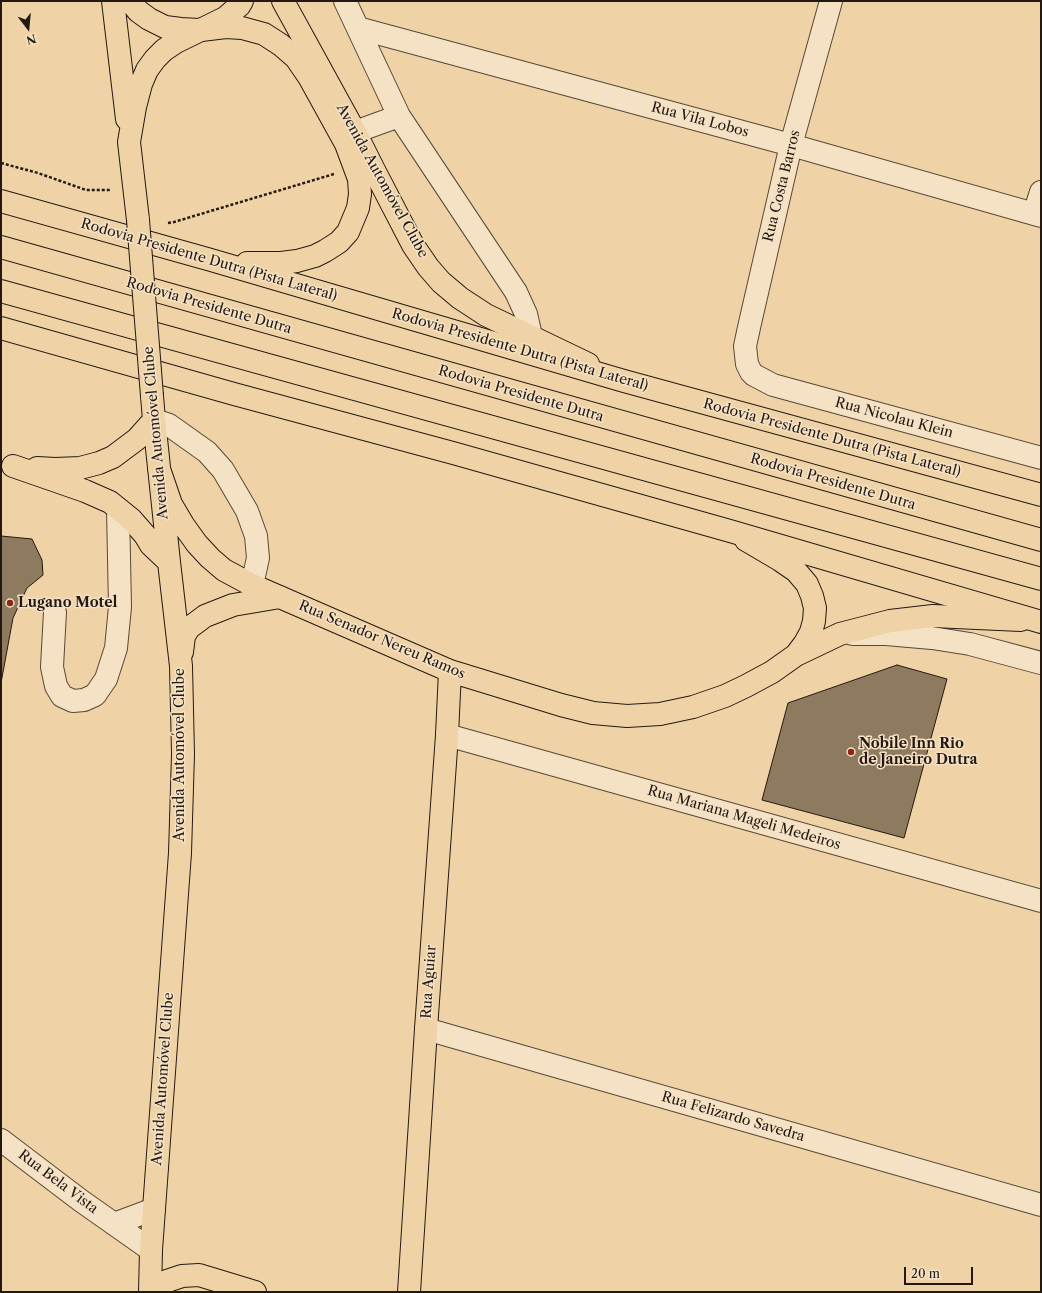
<!DOCTYPE html>
<html>
<head>
<meta charset="utf-8">
<style>
	body { margin:0 }
	#map { position:relative; width:1042px; height:1293px; overflow:hidden; background:#efd3a6; font-family:"Libre Caslon Text",serif }
	canvas { display:block }
	.frame { position:absolute; inset:0; border:2px solid #241912; pointer-events:none }
	.north { position:absolute; left:8px; top:8px; width:40px; height:40px; -webkit-text-stroke:3px #f5e2c5; paint-order:stroke; rotate:164deg; font-size:11px; font-weight:700; line-height:16px; text-align:center; color:#241912 }
	.north::after { content:''; display:block; margin:auto; width:14px; height:18px; background:#241912; clip-path:polygon(50% 0,100% 100%,50% 72%,0 100%) }
	.scale { position:absolute; left:904px; top:1267px; width:69px; height:18px; box-sizing:border-box; border:2px solid #241912; border-top:0; padding-left:5px; font-size:12px; line-height:14px; white-space:nowrap; color:#241912; -webkit-text-stroke:3px #f5e2c5; paint-order:stroke }
</style>
</head>
<body>
<div id="map">
<canvas width="1042" height="1293"></canvas>
<div class="frame"></div>
<div class="north">N</div>
<div class="scale">20 m</div>
</div>
<script>
const ctx = document.querySelector('canvas').getContext('2d');
ctx.lineJoin = 'round';
function fill(path, color) { ctx.fillStyle = color; ctx.fill(path, 'evenodd'); }
const poly = rows => new Path2D(rows.map(r => 'M' + r).join(''));
function stroke(path, color, width, dash) { ctx.strokeStyle = color; ctx.lineWidth = width; ctx.lineCap = dash ? 'butt' : 'round'; ctx.setLineDash(dash || []); ctx.stroke(path); }
function drawText(font, color, halo, rows, align = 'center') {
  ctx.font = font + ' "Libre Caslon Text",serif'; ctx.lineWidth = 3; ctx.setLineDash([]); ctx.textBaseline = 'middle'; ctx.strokeStyle = halo; ctx.fillStyle = color; for (const [text, x, y, turn = 0] of rows) {
    ctx.save(); ctx.translate(x, y); ctx.rotate((+turn || 0) * Math.PI / 180); ctx.textAlign = isNaN(turn) ? turn : align; if (halo) ctx.strokeText(text, 0, 0); ctx.fillText(text, 0, 0); ctx.restore();
  }
}
const building = poly([
	[1,536,32,539,42,560,43,575,27,588,13,618,1,683,1,536],
	[897,665,947,679,904,838,762,800,788,703,897,665]
]);
const path = poly([
	[1,163,38,173,86,190,111,190],
	[168,223,174,222,334,174]
]);
const minor = poly([
	[345,1,399,116,355,132],
	[831,1,791,145,750,323,745,346,747,364,751,372,754,375,773,385,1041,458],
	[358,28,791,145,1041,216],
	[399,116,516,292,526,314,531,336],
	[1034,214,1041,192],
	[154,420,169,425,207,452,223,470,247,511,256,536,258,558,252,585],
	[55,612,52,667,56,686,62,696,73,701,84,700,95,695,106,679,116,648,120,607,118,509],
	[853,634,886,634,932,638,970,644,1041,663],
	[447,735,1041,901],
	[426,1029,1041,1205],
	[1,1140,80,1200,151,1250],
	[114,1224,154,1209]
]);
const major = poly([
	[113,1,127,119],
	[130,1,138,11,149,19,165,27,181,29,199,30],
	[283,1,355,132,373,168,413,245,428,267,441,282,460,298,486,315,588,364],
	[138,220,129,142,135,107,141,84,147,70,155,59,164,50,176,42,225,18,239,6,242,1],
	[13,466,85,491,110,502,131,519,145,535,151,545,169,562],
	[37,468,55,469,80,468,99,463,113,457,137,439,154,420],
	[159,469,171,504,184,526,197,544,210,558,224,570,252,585,450,671,561,705,593,713,627,716,660,714,693,707,725,696,746,686,772,672,796,655,840,634,890,621,933,616,1021,620],
	[746,540,780,560,796,571,807,584,812,596,815,608,814,621,811,632,805,643,796,655],
	[182,652,184,636,189,628,205,616,233,605,280,597],
	[150,1292,151,1250,180,853,183,754,181,666,169,562,154,420,152,396],
	[157,1292,167,1281,182,1276,199,1275,255,1292],
	[409,1292,426,1029,447,735,450,671]
]);
const highway = poly([
	[201,30,226,27,242,28,264,34,281,45,296,58,309,77,346,144,359,179,360,194,358,208,348,232,339,242,325,251,315,256,297,261,281,263,247,263],
	[1,201,211,260,624,381,1041,495],
	[1,247,1041,540],
	[1,291,1041,579],
	[1,328,234,394,453,453,730,531,1041,622]
]);
const majorBridge = poly([
	[138,220,152,396]
]);
const markers = [
	[10,603,4,"#8f2418"],
	[851,752,4,"#8f2418"]
];
const streetNames = [
	["Rua Vila Lobos",700,120,15],
	["Avenida Automóvel Clube",382,181,61],
	["Rua Costa Barros",782,186,-76],
	["Rodovia Presidente Dutra (Pista Lateral)",209,260,16],
	["Rodovia Presidente Dutra",209,306,16],
	["Rodovia Presidente Dutra (Pista Lateral)",520,350,16],
	["Rodovia Presidente Dutra",521,394,16],
	["Rua Nicolau Klein",894,418,15],
	["Avenida Automóvel Clube",156,433,-95],
	["Rodovia Presidente Dutra (Pista Lateral)",832,438,15],
	["Rodovia Presidente Dutra",833,482,16],
	["Rua Senador Nereu Ramos",382,640,23],
	["Avenida Automóvel Clube",180,755,-90],
	["Rua Mariana Mageli Medeiros",744,818,16],
	["Rua Aguiar",429,982,-86],
	["Avenida Automóvel Clube",163,1079,-86],
	["Rua Felizardo Savedra",733,1117,16],
	["Rua Bela Vista",58,1182,37]
];
const poiNames = [
	["Lugano Motel",18,603],
	["Nobile Inn Rio",859,744],
	["de Janeiro Dutra",859,760]
];
fill(building, '#8e7a5f');
stroke(building, '#241912', 1);
stroke(minor, '#574837', 24);
stroke(major, '#241912', 24);
stroke(highway, '#241912', 24);
stroke(path, '#241912', 2.5, [3, 2]);
stroke(minor, '#f5e2c5', 22);
stroke(major, '#efd3a6', 22);
stroke(highway, '#efd3a6', 22);
stroke(majorBridge, '#241912', 24, []);
stroke(majorBridge, '#efd3a6', 22);
for (const [x, y, r, color] of markers) { const dot = new Path2D(); dot.arc(x, y, r, 0, 2 * Math.PI); ctx.fillStyle = color; ctx.fill(dot); stroke(dot, '#f5e2c5', 1.5); }
drawText('14px', '#241912', '#f5e2c5', streetNames);
drawText('bold 14px', '#241912', '#f5e2c5', poiNames, 'left');
</script>
</body>
</html>
